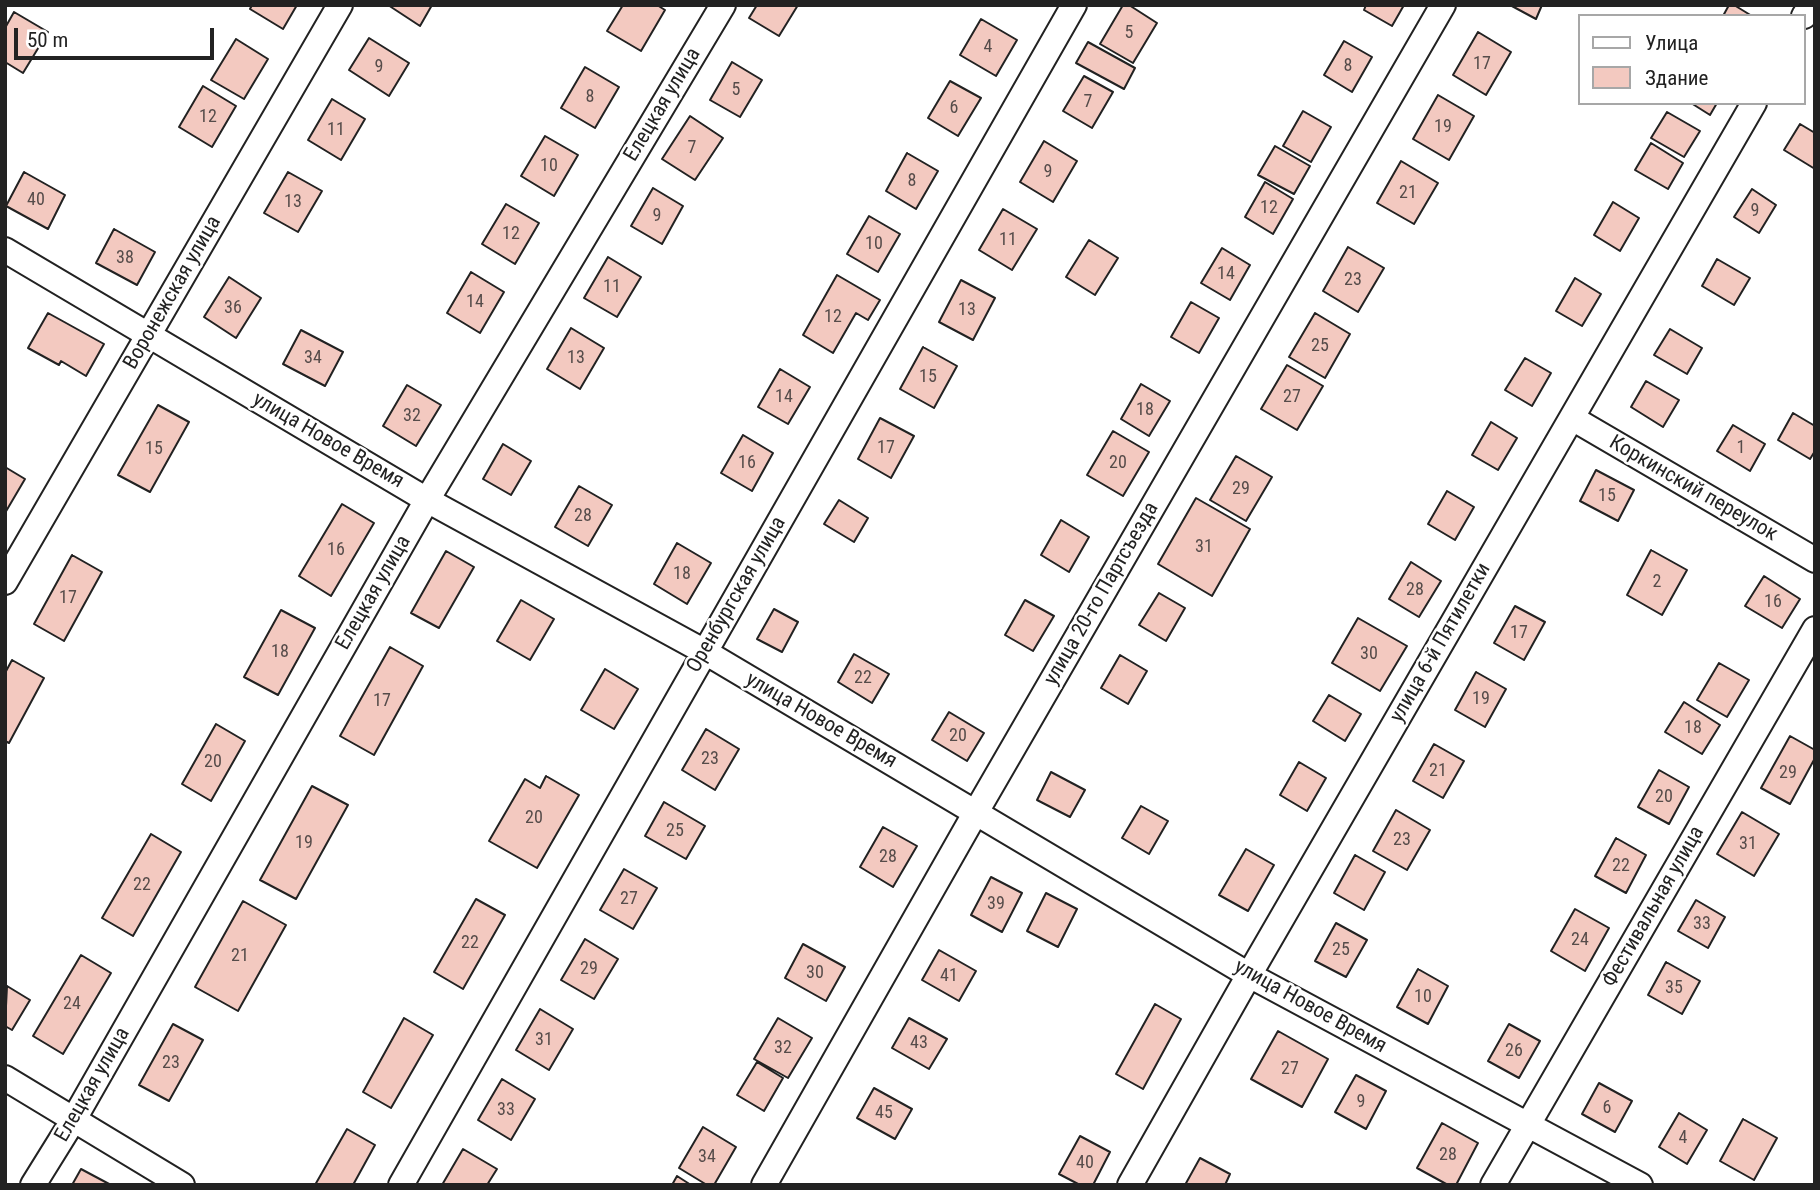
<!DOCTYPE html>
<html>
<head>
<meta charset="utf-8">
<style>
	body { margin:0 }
	#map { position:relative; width:1820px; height:1190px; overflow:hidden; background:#fff; font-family:"Roboto Condensed",sans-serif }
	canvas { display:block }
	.frame { position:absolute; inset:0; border:7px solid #222; pointer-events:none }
	.legend { position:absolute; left:1578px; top:14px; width:228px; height:91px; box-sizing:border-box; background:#fff; border:2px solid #a7a7a7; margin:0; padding:9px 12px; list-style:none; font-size:21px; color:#222 }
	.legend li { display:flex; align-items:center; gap:14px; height:35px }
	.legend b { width:35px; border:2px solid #a7a7a7 }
	.scale { position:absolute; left:14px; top:28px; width:200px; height:32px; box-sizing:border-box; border:4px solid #222; border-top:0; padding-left:9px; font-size:21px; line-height:24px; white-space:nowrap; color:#222; -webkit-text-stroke:5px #fff; paint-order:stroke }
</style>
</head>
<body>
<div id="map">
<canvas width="1820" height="1190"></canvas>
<div class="frame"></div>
<ul class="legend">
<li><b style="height:9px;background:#fff"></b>Улица</li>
<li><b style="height:19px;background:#f3c9c0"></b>Здание</li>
</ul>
<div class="scale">50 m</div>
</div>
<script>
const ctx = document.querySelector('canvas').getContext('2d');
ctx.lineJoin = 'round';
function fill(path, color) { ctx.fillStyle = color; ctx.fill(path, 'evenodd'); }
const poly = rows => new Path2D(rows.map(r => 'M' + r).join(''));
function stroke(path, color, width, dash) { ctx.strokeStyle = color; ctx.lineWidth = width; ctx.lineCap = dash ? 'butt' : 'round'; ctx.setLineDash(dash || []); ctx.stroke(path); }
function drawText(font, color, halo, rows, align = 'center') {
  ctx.font = font + ' "Roboto Condensed",sans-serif'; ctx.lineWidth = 5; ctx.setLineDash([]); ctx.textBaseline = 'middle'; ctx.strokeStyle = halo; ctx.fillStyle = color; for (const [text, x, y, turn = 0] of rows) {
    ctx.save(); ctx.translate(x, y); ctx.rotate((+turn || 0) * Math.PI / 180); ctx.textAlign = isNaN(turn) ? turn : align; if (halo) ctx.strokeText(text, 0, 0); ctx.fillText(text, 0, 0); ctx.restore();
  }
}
const building = poly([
	[252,5,297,5,283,29,250,9,252,5],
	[388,5,432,5,420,26,388,5],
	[623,5,657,5,665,10,641,51,607,31,623,5],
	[757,5,798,5,779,36,749,18,757,5],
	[1123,5,1129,5,1157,23,1133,63,1100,44,1123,5],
	[1366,5,1404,5,1392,26,1364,10,1366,5],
	[1510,5,1542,5,1536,19,1510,5],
	[1729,5,1734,5,1752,16,1723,16,1729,5],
	[14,12,48,32,23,73,5,62,5,28,14,12],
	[981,19,1017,40,996,76,960,55,981,19],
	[1478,32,1511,52,1486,95,1453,75,1478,32],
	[369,38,409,63,389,96,349,70,369,38],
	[236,39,268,59,244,99,211,80,236,39],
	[1344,41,1372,57,1352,92,1324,75,1344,41],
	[1088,42,1135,68,1124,89,1076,63,1088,42],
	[732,62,762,80,740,117,710,100,732,62],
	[585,67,619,87,595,128,561,108,585,67],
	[1084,76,1113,92,1092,128,1063,111,1084,76],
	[950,81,981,98,958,136,928,118,950,81],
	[203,86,236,106,212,147,179,127,203,86],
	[1438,95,1474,116,1449,160,1413,139,1438,95],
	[332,99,365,119,341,160,308,140,332,99],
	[1691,103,1717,103,1710,115,1691,103],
	[1303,111,1331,127,1311,162,1283,146,1303,111],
	[1667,112,1700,131,1684,157,1651,138,1667,112],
	[690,116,723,138,695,180,662,159,690,116],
	[1800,124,1815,133,1815,169,1784,150,1800,124],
	[545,136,578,155,554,196,521,176,545,136],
	[1044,141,1077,161,1053,202,1020,182,1044,141],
	[1651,143,1683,163,1668,189,1635,170,1651,143],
	[1275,146,1310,166,1294,194,1258,175,1275,146],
	[907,153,938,171,916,209,886,191,907,153],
	[1401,161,1438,183,1414,224,1377,203,1401,161],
	[24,172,65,195,48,229,6,206,24,172],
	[288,172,322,191,298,232,264,213,288,172],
	[1265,182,1293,199,1273,234,1245,217,1265,182],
	[653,188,683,206,662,244,631,226,653,188],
	[1752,189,1776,205,1759,233,1734,217,1752,189],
	[1613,202,1639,218,1620,251,1594,235,1613,202],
	[506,204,539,223,515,264,482,244,506,204],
	[1003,209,1037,229,1012,270,979,250,1003,209],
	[869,216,900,234,878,272,847,254,869,216],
	[114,229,155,252,137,285,96,263,114,229],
	[1089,240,1118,258,1095,295,1066,277,1089,240],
	[1348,247,1384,268,1358,312,1323,291,1348,247],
	[1222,248,1250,265,1230,300,1201,283,1222,248],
	[608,257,641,277,617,317,584,298,608,257],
	[1717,259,1750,278,1734,305,1702,286,1717,259],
	[471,272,504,292,480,333,447,313,471,272],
	[837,275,880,300,868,320,856,313,833,353,803,335,837,275],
	[229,277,261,298,236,338,204,317,229,277],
	[1575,278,1601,294,1582,326,1556,311,1575,278],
	[961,280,995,298,973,340,939,322,961,280],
	[1191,302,1219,318,1199,353,1171,337,1191,302],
	[48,313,104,344,86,376,61,361,59,365,28,348,48,313],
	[1315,313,1350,334,1325,378,1289,357,1315,313],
	[571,328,604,348,580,389,547,369,571,328],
	[1670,329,1702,348,1687,374,1654,355,1670,329],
	[301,330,343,352,325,386,283,364,301,330],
	[923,347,957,366,934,408,900,389,923,347],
	[1525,358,1551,373,1532,406,1505,390,1525,358],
	[1287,365,1323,386,1297,430,1261,409,1287,365],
	[780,369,810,387,788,424,758,407,780,369],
	[1646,381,1679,400,1663,427,1631,407,1646,381],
	[1141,384,1170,401,1149,436,1121,419,1141,384],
	[407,385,441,405,416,446,383,426,407,385],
	[158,405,189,422,150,492,118,475,158,405],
	[1793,413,1815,426,1815,451,1810,459,1778,440,1793,413],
	[880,418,914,436,891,478,858,459,880,418],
	[1491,422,1517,438,1498,470,1472,455,1491,422],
	[1733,425,1765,444,1750,471,1717,451,1733,425],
	[1113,431,1149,452,1123,496,1087,475,1113,431],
	[743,435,773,453,752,491,721,473,743,435],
	[503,444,531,461,511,495,483,479,503,444],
	[1236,456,1272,477,1246,521,1210,500,1236,456],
	[5,467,25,479,5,513,5,467],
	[1596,470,1634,490,1618,521,1580,501,1596,470],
	[579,486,612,505,588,546,555,527,579,486],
	[1447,491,1474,507,1455,540,1428,524,1447,491],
	[1196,498,1250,529,1212,596,1158,564,1196,498],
	[839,500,868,518,854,542,824,524,839,500],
	[342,504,374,523,331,596,299,576,342,504],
	[1061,520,1089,537,1069,572,1041,555,1061,520],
	[677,543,711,563,687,604,654,584,677,543],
	[1651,550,1687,570,1662,615,1627,595,1651,550],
	[446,551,474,567,439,628,411,613,446,551],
	[72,555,102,572,64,641,34,624,72,555],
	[1411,562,1441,581,1419,617,1389,599,1411,562],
	[1764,576,1800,599,1782,628,1745,606,1764,576],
	[1159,593,1185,608,1166,641,1139,625,1159,593],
	[521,600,554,619,530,660,497,641,521,600],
	[1025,600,1054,616,1033,651,1005,635,1025,600],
	[1515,606,1545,622,1524,660,1494,643,1515,606],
	[774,609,798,622,782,652,757,639,774,609],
	[281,610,315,628,278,695,244,677,281,610],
	[1358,618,1407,646,1380,691,1332,663,1358,618],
	[390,647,423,666,374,755,340,736,390,647],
	[854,654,889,674,872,703,838,682,854,654],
	[1120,655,1147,671,1128,704,1101,688,1120,655],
	[12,660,44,678,9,743,5,741,5,673,12,660],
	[1719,663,1749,680,1727,717,1697,700,1719,663],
	[605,669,638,689,614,729,581,710,605,669],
	[1476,672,1506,689,1485,727,1455,710,1476,672],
	[1329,695,1361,714,1345,741,1313,721,1329,695],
	[1684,702,1720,725,1702,754,1665,732,1684,702],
	[949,712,984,733,967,761,932,740,949,712],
	[216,724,245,741,211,801,182,784,216,724],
	[706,729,739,749,715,790,682,770,706,729],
	[1790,736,1815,750,1815,758,1790,804,1761,788,1790,736],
	[1434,744,1464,761,1443,798,1413,781,1434,744],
	[1299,762,1326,778,1307,811,1280,795,1299,762],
	[1659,770,1689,787,1669,824,1638,807,1659,770],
	[1051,772,1085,790,1070,817,1037,800,1051,772],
	[546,776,579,795,537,868,489,841,525,779,540,788,546,776],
	[312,786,348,805,296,899,260,880,312,786],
	[664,802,705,826,686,859,645,836,664,802],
	[1141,806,1168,821,1149,854,1122,838,1141,806],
	[1396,810,1430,830,1407,870,1373,851,1396,810],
	[1742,812,1779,834,1754,876,1717,854,1742,812],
	[883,827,917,846,893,887,860,867,883,827],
	[151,834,181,852,133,936,102,918,151,834],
	[1616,838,1646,855,1626,893,1595,876,1616,838],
	[1246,849,1274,865,1248,911,1219,895,1246,849],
	[1355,855,1385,872,1364,910,1334,893,1355,855],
	[624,869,657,888,633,929,600,910,624,869],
	[991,877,1022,893,1002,932,971,915,991,877],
	[1046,893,1077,909,1058,947,1027,931,1046,893],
	[476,899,505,915,463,989,434,972,476,899],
	[1696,900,1725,917,1708,948,1678,931,1696,900],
	[243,901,286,925,238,1011,195,987,243,901],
	[1575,909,1609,928,1585,971,1551,951,1575,909],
	[1336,923,1367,940,1346,977,1315,961,1336,923],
	[585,939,618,959,594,999,561,980,585,939],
	[803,944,845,967,826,1001,785,978,803,944],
	[939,950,976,971,959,1001,922,980,939,950],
	[81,955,111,973,63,1054,33,1036,81,955],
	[1666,962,1700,981,1682,1014,1648,995,1666,962],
	[1418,969,1448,986,1428,1024,1397,1007,1418,969],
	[7,986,30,1000,12,1030,5,1026,7,986],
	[1155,1004,1181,1019,1143,1089,1116,1074,1155,1004],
	[540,1009,573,1029,549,1070,516,1050,540,1009],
	[404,1018,433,1035,391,1108,363,1092,404,1018],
	[778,1018,812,1038,788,1078,754,1059,778,1018],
	[909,1018,947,1039,929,1069,892,1048,909,1018],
	[173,1024,203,1040,169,1101,139,1085,173,1024],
	[1509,1024,1540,1041,1519,1078,1488,1061,1509,1024],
	[1278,1031,1328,1059,1302,1107,1251,1079,1278,1031],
	[757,1062,783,1078,764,1111,737,1095,757,1062],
	[1356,1075,1386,1091,1366,1129,1335,1112,1356,1075],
	[502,1079,535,1099,511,1140,478,1120,502,1079],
	[1599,1083,1632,1101,1615,1132,1582,1114,1599,1083],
	[874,1088,912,1109,895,1139,857,1118,874,1088],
	[1679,1113,1707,1130,1687,1164,1659,1147,1679,1113],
	[1743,1119,1777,1138,1754,1180,1720,1161,1743,1119],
	[1442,1123,1478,1143,1456,1185,1448,1185,1417,1168,1442,1123],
	[703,1127,736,1147,714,1185,707,1185,679,1168,703,1127],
	[347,1129,375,1145,353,1185,315,1185,347,1129],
	[1080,1136,1110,1152,1093,1185,1080,1185,1059,1174,1080,1136],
	[463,1149,497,1169,487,1185,442,1185,463,1149],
	[1200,1158,1230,1174,1225,1185,1185,1185,1200,1158],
	[81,1169,111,1185,72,1185,81,1169],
	[677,1176,691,1185,672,1185,677,1176]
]);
const street = poly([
	[1804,16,1811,5],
	[5,250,427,500,705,652,1249,975,1640,1185],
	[1572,418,1815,560],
	[5,582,340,5],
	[5,1078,182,1185],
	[33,1185,74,1119,427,500,723,5],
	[401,1185,1074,5],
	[764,1185,976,812,1443,5],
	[1130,1185,1249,975,1754,103],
	[1493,1185,1815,629]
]);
const numberNames = [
	["5",1129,33],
	["4",988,47],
	["17",1482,64],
	["8",1348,66],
	["9",379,67],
	["5",736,90],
	["8",590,97],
	["7",1088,102],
	["6",954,108],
	["12",208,117],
	["19",1443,127],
	["11",336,130],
	["7",692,148],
	["10",549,166],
	["9",1048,172],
	["8",912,181],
	["21",1408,193],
	["40",36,200],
	["13",293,202],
	["12",1269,208],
	["9",1755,211],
	["9",657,216],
	["12",511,234],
	["11",1008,240],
	["10",874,244],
	["38",125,258],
	["14",1226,274],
	["23",1353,280],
	["11",612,287],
	["14",475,302],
	["36",233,308],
	["13",967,310],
	["12",833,317],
	["25",1320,346],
	["34",313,358],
	["13",576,358],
	["15",928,377],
	["14",784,397],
	["27",1292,397],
	["18",1145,410],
	["32",412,416],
	["17",886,448],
	["1",1741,448],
	["15",154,449],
	["16",747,463],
	["20",1118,463],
	["29",1241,489],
	["15",1607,496],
	["28",583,516],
	["31",1204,547],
	["16",336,550],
	["18",682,574],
	["2",1657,582],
	["28",1415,590],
	["17",68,598],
	["16",1773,602],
	["17",1519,633],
	["18",280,652],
	["30",1369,654],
	["22",863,678],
	["19",1481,699],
	["17",382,701],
	["18",1693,728],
	["20",958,736],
	["23",710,759],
	["20",213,762],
	["21",1438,771],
	["29",1788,773],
	["20",1664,797],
	["20",534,818],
	["25",675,831],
	["23",1402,840],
	["19",304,843],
	["31",1748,844],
	["28",888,857],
	["22",1621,866],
	["22",142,885],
	["27",629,899],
	["39",996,904],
	["33",1702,924],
	["24",1580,940],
	["22",470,943],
	["25",1341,950],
	["21",240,956],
	["29",589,969],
	["30",815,973],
	["41",949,976],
	["35",1674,988],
	["10",1423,997],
	["24",72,1004],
	["31",544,1040],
	["43",919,1043],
	["32",783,1048],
	["26",1514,1051],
	["23",171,1063],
	["27",1290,1069],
	["9",1361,1102],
	["6",1607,1108],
	["33",506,1110],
	["45",884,1113],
	["4",1683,1138],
	["28",1448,1155],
	["34",707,1157],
	["40",1085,1163]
];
const streetNames = [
	["Елецкая улица",663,105,-59],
	["Воронежская улица",173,293,-60],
	["улица Новое Время",328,441,30],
	["Коркинский переулок",1693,489,30],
	["Елецкая улица",374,593,-60],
	["улица 20-го Партсъезда",1102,594,-60],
	["Оренбургская улица",737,595,-60],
	["улица 6-й Пятилетки",1441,643,-60],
	["улица Новое Время",821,721,30],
	["Фестивальная улица",1654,907,-60],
	["улица Новое Время",1310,1007,29],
	["Елецкая улица",93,1085,-60]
];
fill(building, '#f3c9c0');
stroke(building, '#222', 2);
stroke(street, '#222', 28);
stroke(street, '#fff', 24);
drawText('18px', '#564c4a', null, numberNames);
drawText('21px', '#222', '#fff', streetNames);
</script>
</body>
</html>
